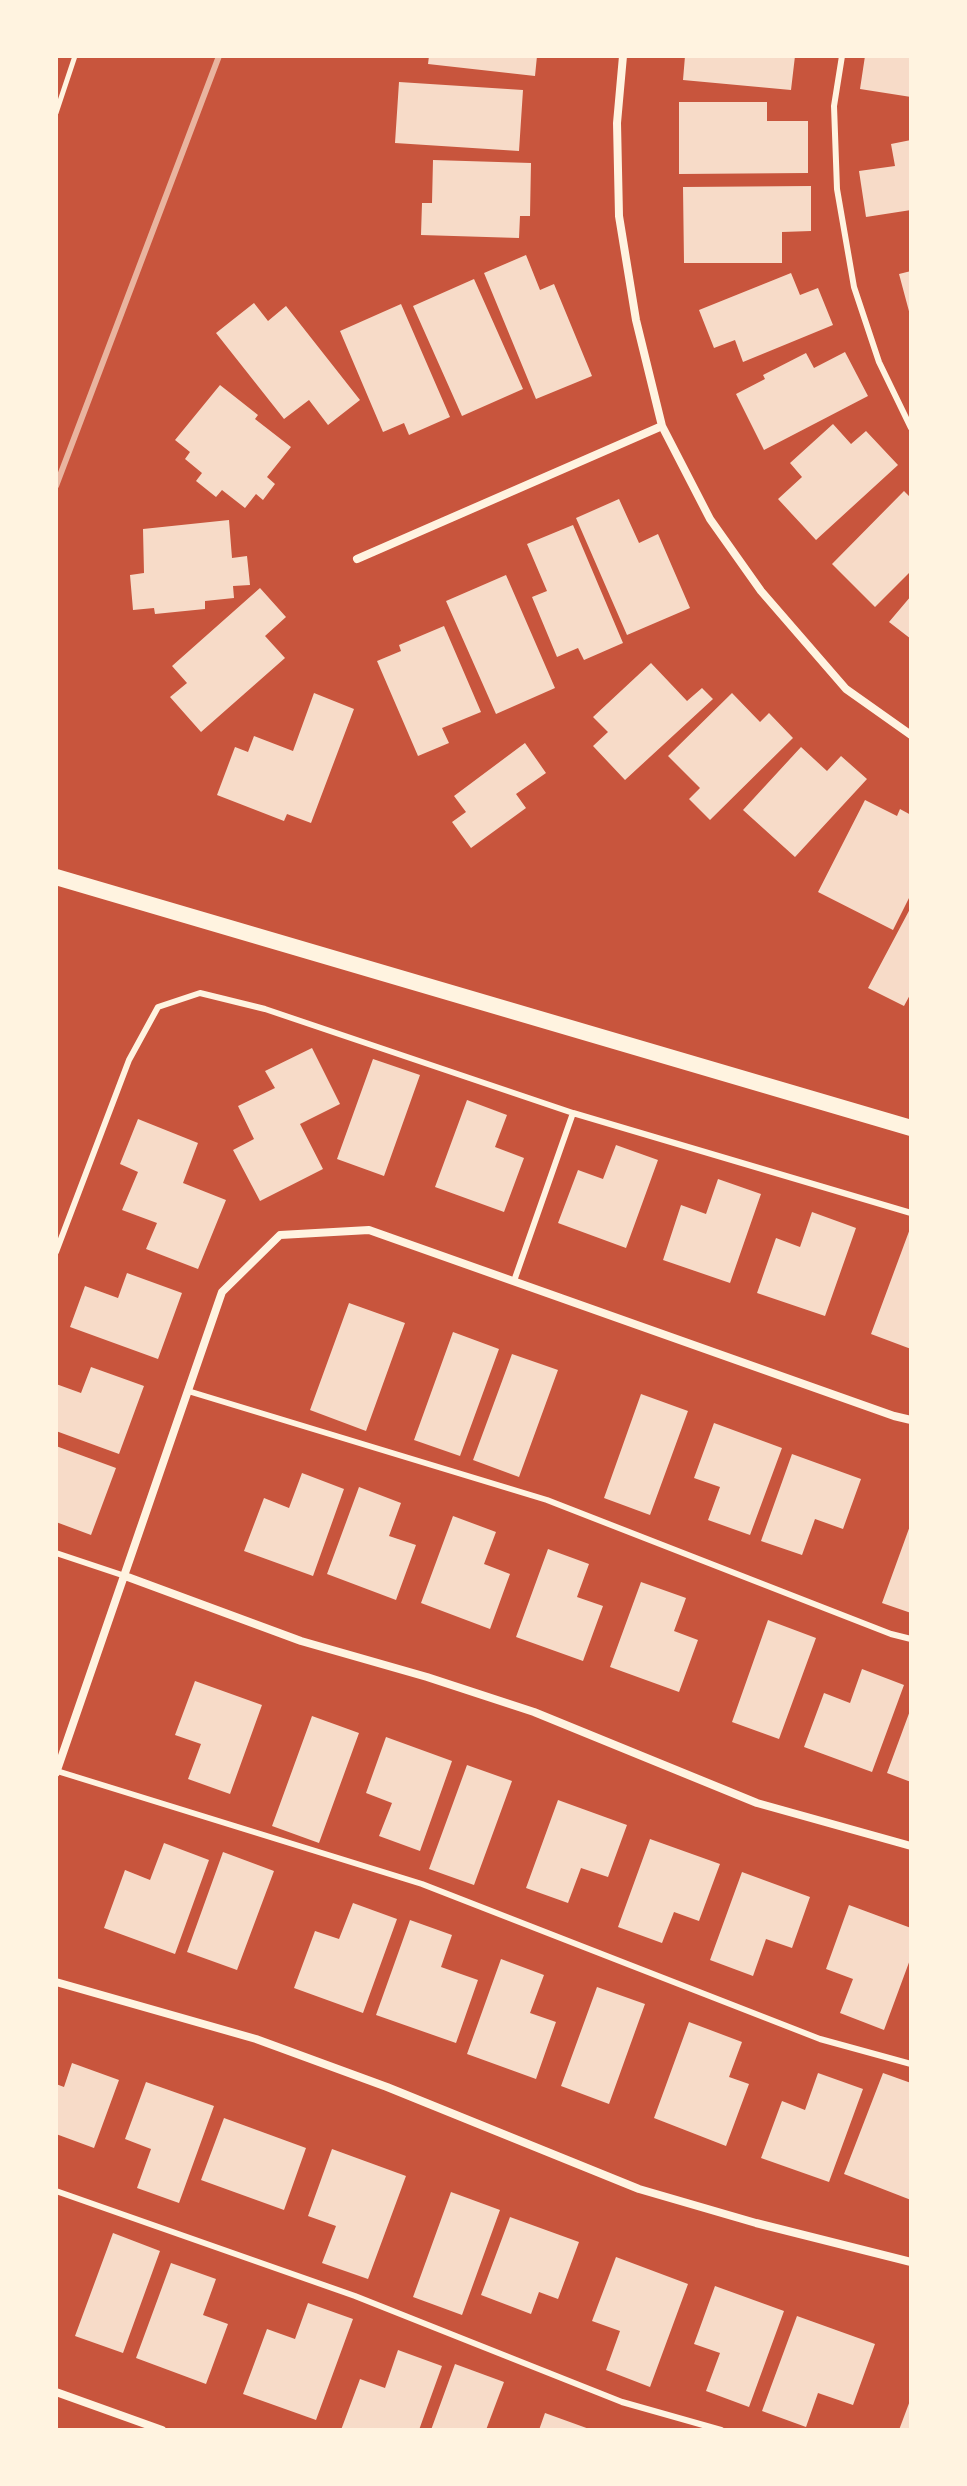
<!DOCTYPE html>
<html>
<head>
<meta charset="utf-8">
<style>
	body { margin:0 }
	#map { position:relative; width:967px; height:2486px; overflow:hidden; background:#c8553d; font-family:"Titillium Web",sans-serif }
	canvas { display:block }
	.frame { position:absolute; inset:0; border:58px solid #fff3e0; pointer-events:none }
</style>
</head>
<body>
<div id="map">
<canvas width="967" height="2486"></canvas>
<div class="frame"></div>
</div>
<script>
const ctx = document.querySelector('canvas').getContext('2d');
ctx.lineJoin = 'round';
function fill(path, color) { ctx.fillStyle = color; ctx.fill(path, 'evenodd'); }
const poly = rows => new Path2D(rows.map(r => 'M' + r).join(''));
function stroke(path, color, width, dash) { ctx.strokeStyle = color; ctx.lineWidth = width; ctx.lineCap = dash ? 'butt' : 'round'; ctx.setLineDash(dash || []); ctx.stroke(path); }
const building = poly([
	[429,56,537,56,535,76,428,64],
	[685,56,795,56,791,90,683,80],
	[865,56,911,56,911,97,860,89],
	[399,82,523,90,519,151,395,143],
	[679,102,767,102,767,121,808,121,808,173,679,174],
	[911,140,911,210,866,217,859,171,895,166,891,144],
	[433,160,531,163,530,216,520,216,519,238,421,235,422,203,432,203],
	[811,186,811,231,782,232,782,263,684,263,683,187],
	[526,255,540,290,554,284,592,376,536,399,484,273],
	[911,271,911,315,910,315,899,274],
	[791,273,800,295,818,288,833,325,743,362,735,340,714,348,699,310],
	[474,279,523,389,462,416,413,306],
	[254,303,268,321,286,306,360,400,328,425,309,400,284,419,216,333],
	[401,304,450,417,409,435,404,423,383,432,340,331],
	[845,352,868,396,764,450,736,394,765,379,763,375,806,353,814,368],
	[220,385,258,415,255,419,291,447,267,477,275,484,263,500,256,494,245,508,222,490,216,497,196,481,202,473,185,459,190,452,175,440],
	[833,424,851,444,866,431,898,465,816,540,778,499,802,477,790,463],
	[904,491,911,498,911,571,875,607,832,564],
	[619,499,639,543,658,534,690,608,627,635,576,518],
	[229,520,232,558,247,556,250,585,233,586,234,598,205,601,205,609,155,614,154,608,133,610,130,575,144,573,143,529],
	[573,525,623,643,584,660,578,648,557,657,532,597,547,591,527,544],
	[506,575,555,688,496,714,446,601],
	[260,588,286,617,265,636,285,658,201,732,170,697,187,683,172,666],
	[911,596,911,639,889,622],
	[444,626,481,712,442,728,449,743,418,756,377,661,401,651,399,645],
	[651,663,687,701,702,688,713,699,625,780,593,746,608,732,593,717],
	[314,693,354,709,311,823,287,814,284,821,217,795,235,747,248,752,254,736,293,751],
	[732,693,760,722,769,713,793,738,710,820,689,799,700,788,668,756],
	[525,743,546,773,516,794,526,808,471,848,452,822,466,812,454,796],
	[801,747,827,771,841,756,867,779,795,857,743,810],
	[865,800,897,816,900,809,911,815,911,894,893,930,818,892],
	[911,907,911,993,904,1006,868,988],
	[312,1048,340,1104,300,1124,323,1169,260,1201,233,1150,254,1139,238,1106,275,1088,265,1071],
	[373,1059,420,1075,384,1176,337,1159],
	[467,1100,507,1115,495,1147,524,1158,504,1212,435,1187],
	[138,1119,198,1143,183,1183,226,1200,198,1269,146,1249,157,1223,122,1210,138,1172,120,1164],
	[616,1145,658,1160,626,1248,558,1223,578,1170,603,1179],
	[718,1179,761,1194,730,1283,663,1260,681,1205,706,1214],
	[812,1212,856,1228,825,1316,757,1293,776,1238,800,1247],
	[911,1226,911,1349,871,1334],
	[127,1273,182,1293,158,1359,70,1327,85,1286,118,1298],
	[349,1303,405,1323,366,1431,310,1410],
	[453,1332,499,1349,460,1456,414,1440],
	[512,1354,558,1370,519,1477,473,1460],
	[91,1367,144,1386,119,1454,56,1431,56,1384,81,1393],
	[641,1394,688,1411,650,1515,604,1498],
	[714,1423,782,1448,750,1535,708,1520,720,1487,694,1478],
	[56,1446,116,1468,91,1535,56,1522],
	[792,1454,861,1479,843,1529,815,1519,802,1555,761,1541],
	[302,1473,344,1489,313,1576,244,1551,264,1498,289,1508],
	[359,1487,401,1503,389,1536,416,1545,396,1600,327,1574],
	[453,1516,496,1532,484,1564,510,1574,490,1629,421,1603],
	[911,1523,911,1613,882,1603],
	[548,1549,589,1564,577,1597,603,1606,583,1661,516,1637],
	[641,1582,686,1598,674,1631,698,1640,679,1692,610,1667],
	[768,1620,816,1638,779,1739,732,1722],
	[862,1669,904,1685,872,1772,804,1747,824,1693,850,1703],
	[195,1681,262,1705,230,1794,188,1779,201,1744,175,1735],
	[911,1708,911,1782,887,1773],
	[312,1716,359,1733,319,1843,272,1826],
	[386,1737,452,1761,420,1851,379,1836,392,1803,366,1793],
	[467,1765,512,1781,474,1885,429,1869],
	[558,1800,627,1825,608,1877,581,1868,568,1903,526,1888],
	[650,1839,720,1864,699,1921,674,1912,662,1943,618,1927],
	[164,1843,209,1860,175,1954,104,1928,125,1870,150,1880],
	[223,1852,274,1871,237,1970,187,1952],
	[742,1872,810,1897,792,1948,766,1939,753,1976,710,1960],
	[353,1903,397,1919,363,2013,294,1988,315,1931,339,1939],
	[849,1905,911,1928,911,1957,884,2030,840,2013,853,1979,826,1969],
	[410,1920,452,1935,441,1967,478,1980,456,2043,376,2015],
	[501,1959,544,1975,530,2013,556,2022,536,2079,467,2054],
	[597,1987,645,2004,609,2104,561,2086],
	[689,2022,742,2042,729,2077,749,2084,726,2146,654,2118],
	[72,2063,119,2080,94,2148,56,2134,56,2084,64,2087],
	[818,2073,863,2089,829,2182,761,2158,782,2101,805,2110],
	[883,2073,911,2083,911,2200,844,2174],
	[146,2082,214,2106,179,2203,137,2188,151,2149,125,2139],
	[224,2118,306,2148,284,2210,201,2180],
	[332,2149,406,2176,368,2279,322,2263,336,2226,308,2216],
	[451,2192,500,2210,462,2315,413,2297],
	[510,2217,579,2242,558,2299,539,2292,531,2314,481,2295],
	[113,2233,160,2251,123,2353,75,2336],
	[616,2257,688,2284,650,2387,606,2370,620,2331,592,2321],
	[171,2263,216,2279,203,2315,228,2324,206,2384,136,2358],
	[715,2286,784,2311,749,2407,706,2391,720,2353,694,2344],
	[308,2303,353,2319,316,2420,243,2394,267,2329,295,2339],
	[797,2316,875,2344,853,2405,818,2393,806,2427,762,2411],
	[398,2350,442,2366,419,2430,341,2430,360,2379,385,2388],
	[455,2364,504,2382,486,2430,431,2430],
	[911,2398,911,2430,899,2430],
	[545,2413,592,2430,539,2430]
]);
const path = poly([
	[56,113,75,56]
]);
const service = poly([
	[842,56,834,106,837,189,854,287,879,362,911,428],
	[56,1252,129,1060,158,1007,200,993,265,1009,573,1113,911,1213],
	[514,1281,573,1113],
	[188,1391,547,1500,891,1634,911,1639],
	[56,1553,125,1576],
	[57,1771,422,1884,820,2039,911,2064],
	[56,2191,355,2296,622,2402,721,2430]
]);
const minor = poly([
	[623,56,617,123,619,216,636,320,662,426,710,519,761,591,846,689,911,735],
	[357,559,662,426],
	[125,1576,301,1641,427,1677,534,1712,757,1803,911,1846],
	[56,1773,222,1292,280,1235,369,1230,894,1416,911,1420],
	[56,1982,256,2039,387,2087,639,2189,756,2223,911,2262],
	[56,2392,162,2430]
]);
const secondary = poly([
	[56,877,911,1128]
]);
const rail = poly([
	[56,486,219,56]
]);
fill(building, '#f7dbc8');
stroke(path, '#fff3e0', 5);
stroke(service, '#fff3e0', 6);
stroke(minor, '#fff3e0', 8);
stroke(secondary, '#fff3e0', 16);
stroke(rail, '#e9b49f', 6);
</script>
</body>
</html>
